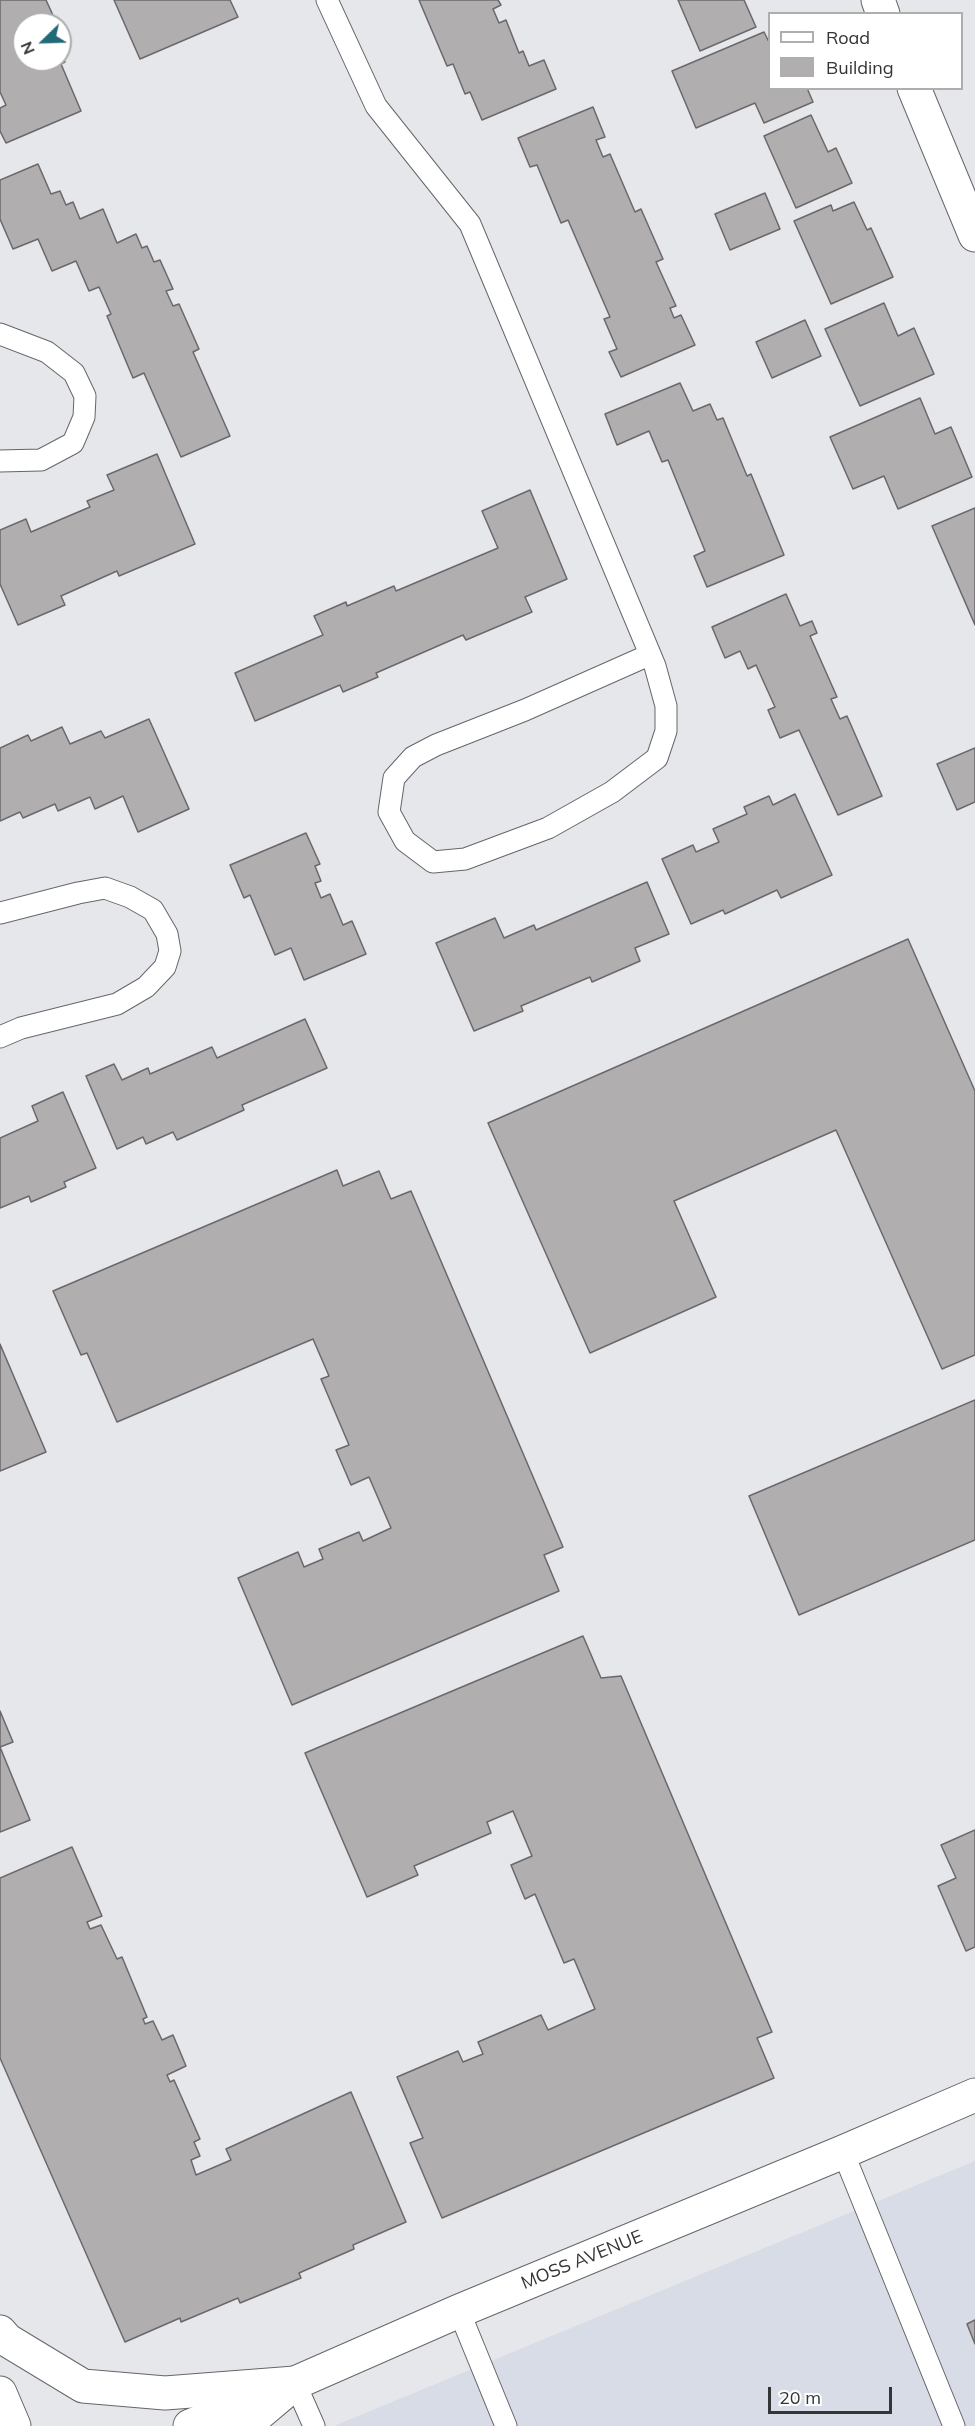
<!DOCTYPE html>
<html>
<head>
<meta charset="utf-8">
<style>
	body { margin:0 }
	#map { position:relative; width:975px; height:2426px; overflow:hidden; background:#e6e7eb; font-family:Mulish,sans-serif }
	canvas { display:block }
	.legend { position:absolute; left:768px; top:12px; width:195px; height:78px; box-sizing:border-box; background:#fff; border:2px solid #aeaeaf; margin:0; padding:8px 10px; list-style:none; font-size:18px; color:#343536 }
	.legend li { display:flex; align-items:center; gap:12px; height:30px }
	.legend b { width:30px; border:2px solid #aeaeaf }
	.north { position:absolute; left:12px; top:12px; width:60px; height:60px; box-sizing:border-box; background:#fff; border:2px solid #aeaeaf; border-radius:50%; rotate:247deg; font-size:16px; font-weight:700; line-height:24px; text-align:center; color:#343536 }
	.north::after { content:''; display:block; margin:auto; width:21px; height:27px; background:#236a78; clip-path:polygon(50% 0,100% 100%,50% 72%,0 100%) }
	.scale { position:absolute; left:768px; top:2387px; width:124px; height:27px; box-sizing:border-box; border:3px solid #343536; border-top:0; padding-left:8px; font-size:18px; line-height:21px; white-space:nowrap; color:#343536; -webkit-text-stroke:4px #fff; paint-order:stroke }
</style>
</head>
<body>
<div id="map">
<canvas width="975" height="2426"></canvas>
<ul class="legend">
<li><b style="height:8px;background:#fff"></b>Road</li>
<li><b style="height:16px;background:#b1aeb0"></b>Building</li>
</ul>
<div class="north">N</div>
<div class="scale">20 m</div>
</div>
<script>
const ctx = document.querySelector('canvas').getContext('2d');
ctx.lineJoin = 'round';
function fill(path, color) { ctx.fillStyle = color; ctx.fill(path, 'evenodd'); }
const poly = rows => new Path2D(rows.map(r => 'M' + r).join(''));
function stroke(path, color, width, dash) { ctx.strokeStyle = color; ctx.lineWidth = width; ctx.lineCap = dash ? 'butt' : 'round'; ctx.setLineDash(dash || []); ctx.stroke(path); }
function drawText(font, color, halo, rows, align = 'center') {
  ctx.font = font + ' Mulish,sans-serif'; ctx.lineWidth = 4.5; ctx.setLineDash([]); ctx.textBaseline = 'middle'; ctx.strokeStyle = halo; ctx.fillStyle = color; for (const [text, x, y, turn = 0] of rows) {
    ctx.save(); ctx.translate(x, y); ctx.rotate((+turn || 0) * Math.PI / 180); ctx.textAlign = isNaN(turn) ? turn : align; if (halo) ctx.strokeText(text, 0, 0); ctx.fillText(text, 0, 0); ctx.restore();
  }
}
const built = poly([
	[975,2161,975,2426,334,2426]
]);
const building = poly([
	[0,0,46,0,57,24,24,24,24,60,60,60,60,50,65,62,61,64,81,111,6,143,0,131,0,108,6,105,0,92,0,0],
	[114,0,230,0,238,17,140,59,114,0],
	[419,0,498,0,501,5,493,9,499,23,506,20,519,53,523,51,529,66,544,60,556,89,482,120,470,92,465,94,453,64,447,66,419,0],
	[678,0,744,0,756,27,700,51,678,0],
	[764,32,770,44,770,88,807,88,813,102,764,123,755,103,696,128,672,71,764,32],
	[593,107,605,137,596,140,603,157,610,154,635,212,641,209,663,259,656,262,676,306,670,308,674,318,681,315,695,345,621,377,609,352,617,349,604,319,610,317,568,220,561,223,537,165,530,167,518,138,593,107],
	[811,115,828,152,836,148,852,183,796,208,764,136,811,115],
	[38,164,51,194,60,191,66,205,73,202,80,219,103,209,117,243,136,234,142,248,147,246,154,262,160,260,173,289,166,291,173,306,179,304,199,349,193,352,230,436,181,457,144,373,133,378,107,316,111,314,99,287,89,291,76,261,52,271,38,239,13,249,0,219,0,180,38,164],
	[765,193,780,229,730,250,715,214,765,193],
	[854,202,867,230,871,228,893,277,831,304,794,221,831,205,833,211,854,202],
	[884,303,898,336,914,328,934,374,860,406,825,329,884,303],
	[805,320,821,356,772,378,756,342,805,320],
	[680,383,693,411,710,404,717,420,723,418,747,476,751,474,784,555,707,587,694,556,705,551,668,460,662,462,649,431,617,445,605,414,680,383],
	[920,398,935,434,951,427,972,477,898,509,884,476,853,489,830,437,920,398],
	[157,454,195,544,119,576,117,571,61,596,65,605,18,625,0,584,0,530,26,519,31,532,90,507,87,501,114,490,107,475,157,454],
	[530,490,567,579,525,597,532,612,466,640,463,635,376,673,378,677,343,692,340,685,255,721,235,673,323,635,314,616,346,602,347,606,394,586,396,591,498,548,482,511,530,490],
	[975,508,975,625,932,526,975,508],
	[786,594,800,626,812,621,817,633,810,636,837,697,831,699,840,719,847,716,882,796,838,815,799,730,780,738,768,710,775,707,756,665,748,669,740,651,725,658,712,627,786,594],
	[149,719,189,809,138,832,123,796,95,809,90,797,58,811,55,804,23,818,20,812,0,821,0,748,28,735,31,741,62,727,70,744,101,731,105,738,149,719],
	[975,748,975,802,957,810,937,764,975,748],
	[795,794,832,875,781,898,777,890,725,914,723,910,691,924,662,859,693,845,696,852,719,842,713,829,747,814,744,807,769,796,773,805,795,794],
	[306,833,320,864,315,866,321,881,315,883,321,898,330,894,343,925,352,921,366,954,304,980,291,948,275,955,250,895,244,898,230,865,306,833],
	[647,882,669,934,635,948,640,961,592,982,590,977,521,1006,523,1011,474,1031,436,943,495,918,504,938,534,925,536,930,647,882],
	[908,939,975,1091,975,1355,942,1369,836,1130,674,1201,716,1297,590,1353,488,1123,908,939],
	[305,1019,327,1068,242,1105,244,1110,177,1140,173,1132,146,1144,143,1137,117,1149,86,1076,114,1064,122,1080,148,1068,150,1074,212,1047,217,1058,305,1019],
	[63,1092,96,1168,64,1182,66,1187,31,1202,29,1196,0,1208,0,1138,38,1121,32,1106,63,1092],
	[337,1170,343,1186,379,1171,391,1199,411,1191,563,1547,544,1555,559,1591,292,1705,238,1578,298,1552,304,1567,323,1559,319,1549,359,1532,363,1541,391,1528,369,1477,351,1485,336,1450,349,1445,321,1379,329,1376,313,1339,117,1422,87,1353,81,1355,53,1291,337,1170],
	[0,1344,46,1452,0,1471,0,1344],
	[975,1400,975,1540,799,1615,749,1496,975,1400],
	[583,1636,601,1678,621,1676,772,2032,757,2038,774,2078,442,2218,410,2143,423,2138,397,2077,458,2051,463,2062,483,2054,478,2042,541,2015,548,2030,595,2009,574,1959,564,1963,535,1894,525,1899,511,1865,532,1856,513,1811,487,1822,491,1833,414,1866,418,1875,367,1897,305,1753,583,1636],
	[0,1711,13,1742,0,1747,30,1820,0,1832,0,1711],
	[975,1830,975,1947,966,1951,938,1886,956,1878,941,1845,975,1830],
	[72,1847,102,1916,87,1922,90,1929,101,1925,117,1959,122,1957,147,2017,143,2019,145,2024,153,2021,162,2040,173,2035,186,2066,167,2075,170,2082,174,2080,200,2139,194,2142,200,2156,191,2160,196,2175,231,2160,226,2149,351,2092,406,2222,353,2245,354,2249,299,2273,301,2278,240,2303,238,2298,181,2322,180,2318,125,2342,0,2058,0,1878,72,1847],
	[975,2320,975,2344,967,2324,975,2320]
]);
const service = poly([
	[327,0,376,106,470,224,655,666,666,706,666,731,657,758,612,792,548,828,465,859,433,862,405,841,389,812,394,778,413,757,436,745,525,710,649,655],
	[0,334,47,352,74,373,85,396,84,417,73,443,41,460,0,461],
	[0,913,78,893,105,888,130,897,153,910,167,934,170,951,165,967,146,987,117,1004,21,1028,0,1037],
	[843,2152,954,2426],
	[459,2311,506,2426],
	[295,2383,314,2426]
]);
const minor = poly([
	[878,0,883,14],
	[914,88,975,235],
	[190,2426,295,2383,459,2311,843,2152,975,2095]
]);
const secondary = poly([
	[0,2332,7,2340,83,2386,165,2393,295,2383],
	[0,2393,14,2426],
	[244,2426,295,2383]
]);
const streetNames = [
	["MOSS AVENUE",582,2260,-22]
];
fill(built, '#d8dce6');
fill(building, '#b1aeb0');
stroke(building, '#6b686b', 1.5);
stroke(service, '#656669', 23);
stroke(minor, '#656669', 35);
stroke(secondary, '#656669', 35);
stroke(service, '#fff', 21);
stroke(minor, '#fff', 33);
stroke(secondary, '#fff', 33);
drawText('18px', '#343536', '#fff', streetNames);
</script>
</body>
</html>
